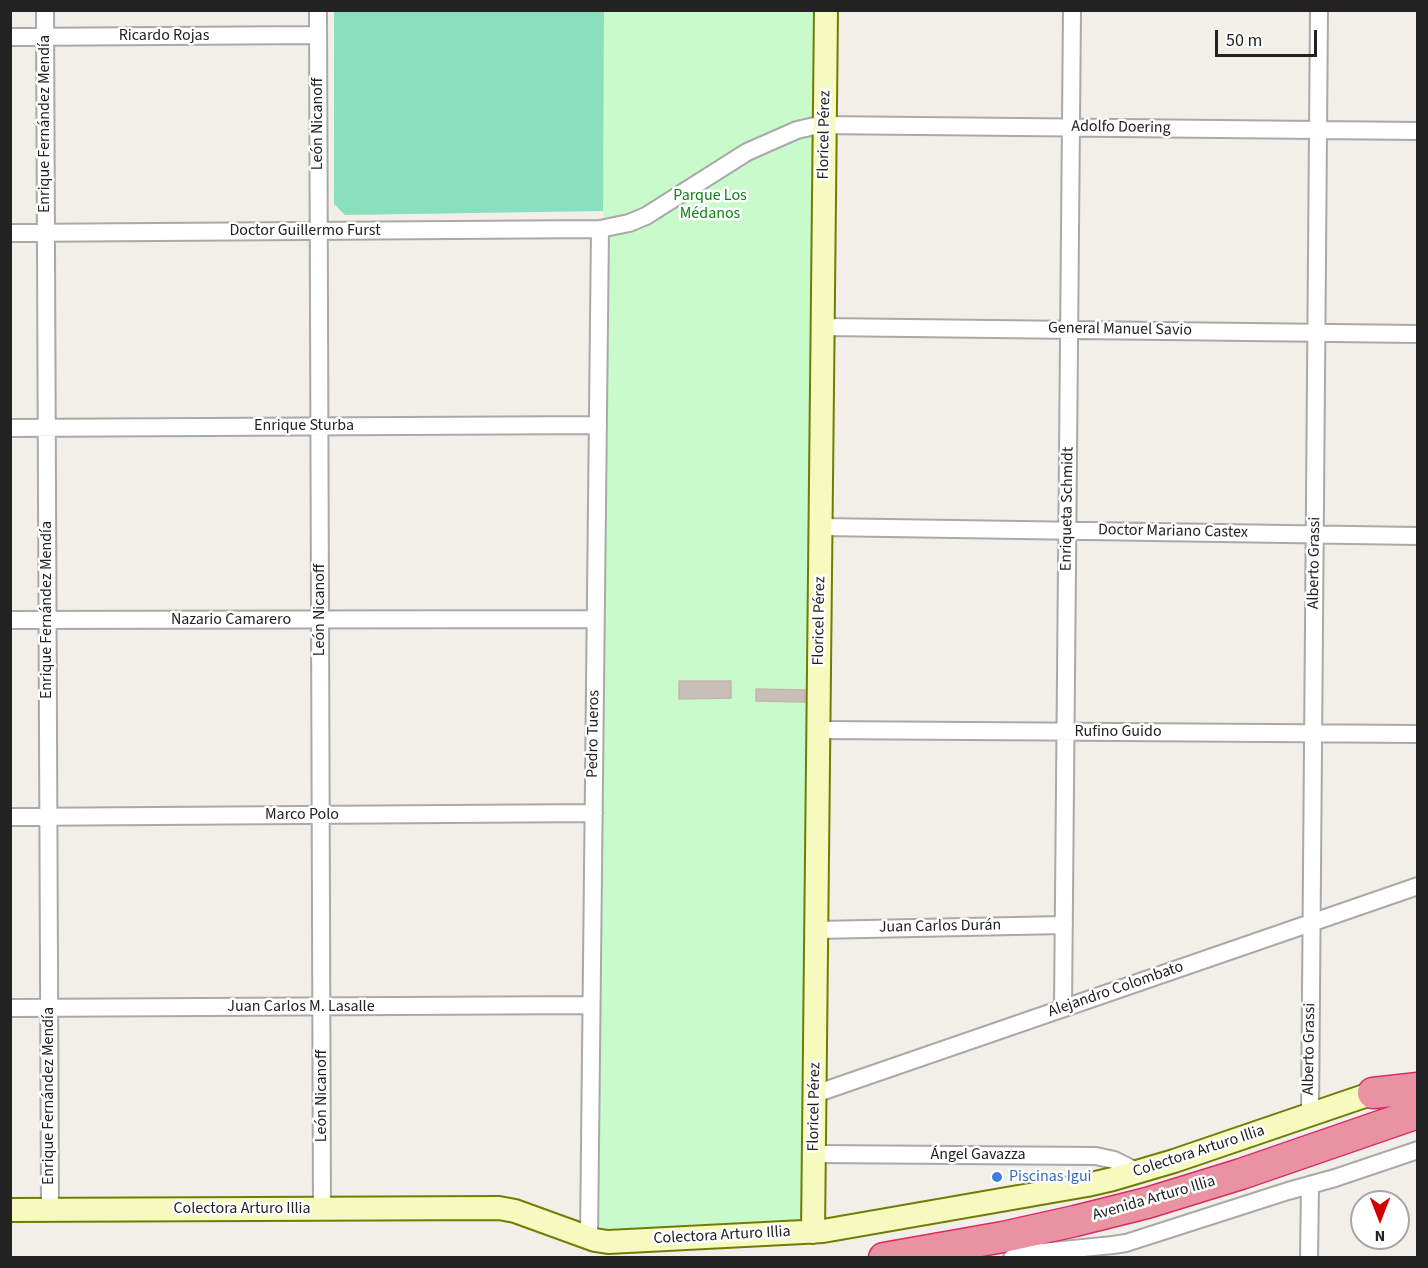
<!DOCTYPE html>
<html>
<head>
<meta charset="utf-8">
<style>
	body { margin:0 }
	#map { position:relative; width:1428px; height:1268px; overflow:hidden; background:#f2efe9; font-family:"Source Sans 3",sans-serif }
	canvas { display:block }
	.frame { position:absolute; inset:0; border:12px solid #222; pointer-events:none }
	.north { position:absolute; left:1350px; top:1190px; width:60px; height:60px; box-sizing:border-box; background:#fff; border:2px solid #a7a7a7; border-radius:50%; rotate:180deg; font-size:16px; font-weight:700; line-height:24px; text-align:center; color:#222 }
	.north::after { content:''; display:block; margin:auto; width:21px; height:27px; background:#d40000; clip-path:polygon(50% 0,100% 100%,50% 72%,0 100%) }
	.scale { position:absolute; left:1215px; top:30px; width:102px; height:27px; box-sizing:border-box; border:3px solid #222; border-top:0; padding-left:8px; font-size:18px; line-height:21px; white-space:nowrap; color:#222; -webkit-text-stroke:4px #fff; paint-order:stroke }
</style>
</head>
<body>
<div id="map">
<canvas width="1428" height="1268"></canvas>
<div class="frame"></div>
<div class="north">N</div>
<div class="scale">50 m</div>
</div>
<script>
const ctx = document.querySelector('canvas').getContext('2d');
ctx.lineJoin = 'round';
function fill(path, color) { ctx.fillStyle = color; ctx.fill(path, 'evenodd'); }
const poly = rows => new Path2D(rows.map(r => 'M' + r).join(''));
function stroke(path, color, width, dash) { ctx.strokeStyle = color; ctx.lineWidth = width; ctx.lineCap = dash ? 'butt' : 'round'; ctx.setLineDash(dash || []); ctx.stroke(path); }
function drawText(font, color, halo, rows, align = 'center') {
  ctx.font = font + ' "Source Sans 3",sans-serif'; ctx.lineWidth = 5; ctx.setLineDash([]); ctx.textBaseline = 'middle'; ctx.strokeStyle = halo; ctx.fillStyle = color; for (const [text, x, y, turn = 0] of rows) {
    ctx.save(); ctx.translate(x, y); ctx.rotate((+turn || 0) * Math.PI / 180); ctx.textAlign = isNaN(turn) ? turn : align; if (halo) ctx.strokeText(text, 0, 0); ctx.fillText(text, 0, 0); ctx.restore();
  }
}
const park = poly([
	[604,11,819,11,804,1222,603,1234,594,1228,606,243,603,211]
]);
const pitch = poly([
	[334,11,604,11,603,211,345,215,334,204]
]);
const building = poly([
	[679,681,731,681,731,698,679,699,679,681],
	[756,689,805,690,805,702,756,701,756,689]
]);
const street = poly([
	[45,10,50,1210],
	[318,10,322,1209],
	[10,37,318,35],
	[10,233,600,229,629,223,646,216,747,152,797,130,819,125,1418,131],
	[823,327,1418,334],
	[10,428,598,425],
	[821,527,1418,536],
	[10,620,596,619],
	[819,730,1418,734],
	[10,817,594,813],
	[816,930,1064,925],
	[10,1008,591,1005],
	[1063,1008,1072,10],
	[815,1094,1418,886],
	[1310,1115,1319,10],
	[814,1154,1096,1156,1114,1160,1138,1172],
	[589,1238,600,229],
	[1012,1258,1032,1253,1113,1245,1126,1243,1288,1191,1335,1178,1418,1150],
	[1309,1258,1310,1185]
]);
const secondary = poly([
	[10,1210,499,1208,515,1211,595,1240,608,1242,823,1231,1087,1185,1113,1179,1174,1161,1388,1088],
	[813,1232,826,10]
]);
const highway = poly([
	[1373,1093,1418,1088],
	[884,1258,1003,1237,1075,1221,1147,1203,1241,1174,1418,1113]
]);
const markers = [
	[997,1177,6,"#3f7fe0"]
];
const streetNames = [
	["Ricardo Rojas",164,36],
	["Enrique Fernández Mendía",45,124,-90],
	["León Nicanoff",318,124,-90],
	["Adolfo Doering",1121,128,1],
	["Floricel Pérez",825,135,-89],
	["Doctor Guillermo Furst",305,231],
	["General Manuel Savio",1120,330,1],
	["Enrique Sturba",304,426],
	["Enriqueta Schmidt",1068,509,-89],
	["Doctor Mariano Castex",1173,532,1],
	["Alberto Grassi",1315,563,-89],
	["Enrique Fernández Mendía",47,610,-90],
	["León Nicanoff",320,610,-90],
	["Nazario Camarero",231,620],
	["Floricel Pérez",820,621,-89],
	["Rufino Guido",1118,732],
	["Pedro Tueros",594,734,-89],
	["Marco Polo",302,815],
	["Juan Carlos Durán",940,927,-1],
	["Alejandro Colombato",1116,990,-19],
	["Juan Carlos M. Lasalle",301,1007],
	["Alberto Grassi",1310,1049,-89],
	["Enrique Fernández Mendía",49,1096,-90],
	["León Nicanoff",322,1096,-90],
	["Floricel Pérez",815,1107,-89],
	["Colectora Arturo Illia",1199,1152,-18],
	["Ángel Gavazza",978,1155],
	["Avenida Arturo Illia",1154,1199,-16],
	["Colectora Arturo Illia",242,1209],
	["Colectora Arturo Illia",722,1236,-3]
];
const parkNames = [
	["Parque Los",710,196],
	["Médanos",710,214]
];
const shopNames = [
	["Piscinas Igui",1009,1177]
];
fill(park, '#c8facc');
fill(pitch, '#88e0be');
fill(building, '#c7bfb8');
stroke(building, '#c4b6ab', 1.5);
stroke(street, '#a9a9a9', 20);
stroke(secondary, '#707d05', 26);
stroke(highway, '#dc2a67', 33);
stroke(street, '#fff', 16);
stroke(secondary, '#f7fabf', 22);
stroke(highway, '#e892a2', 30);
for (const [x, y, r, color] of markers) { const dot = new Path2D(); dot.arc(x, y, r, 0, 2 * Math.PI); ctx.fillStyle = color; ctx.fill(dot); stroke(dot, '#fff', 2); }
drawText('16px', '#222', '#fff', streetNames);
drawText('16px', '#0c8416', '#fff', parkNames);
drawText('16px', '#366cbe', '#fff', shopNames, 'left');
</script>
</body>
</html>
